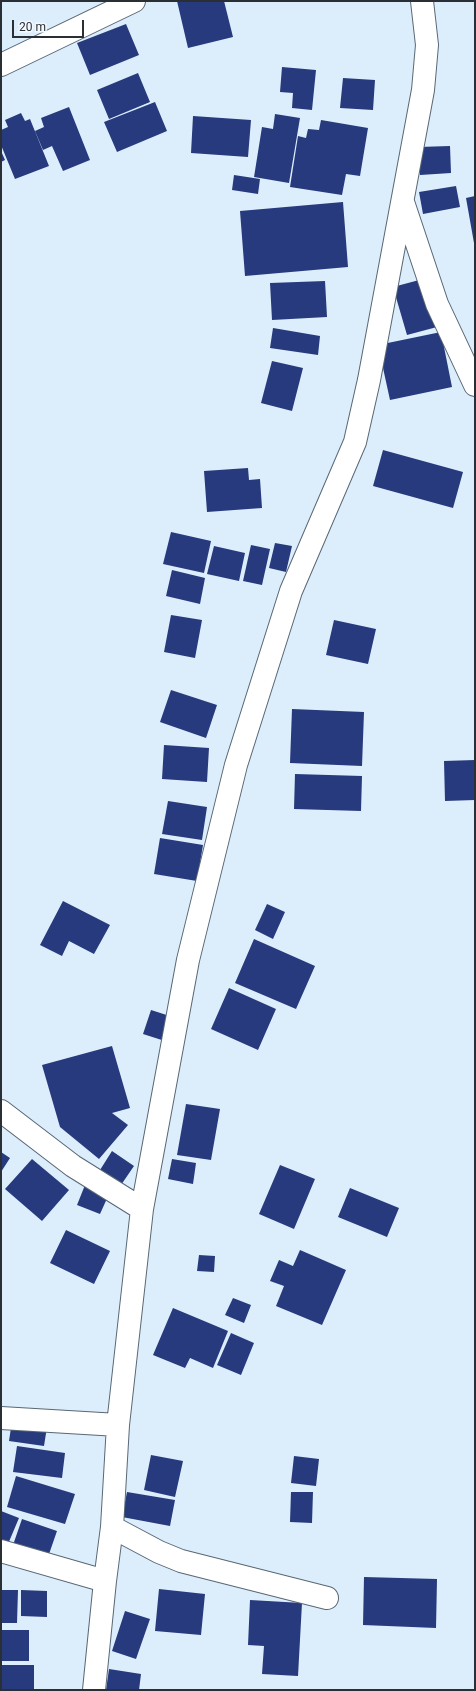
<!DOCTYPE html>
<html>
<head>
<meta charset="utf-8">
<style>
	body { margin:0 }
	#map { position:relative; width:476px; height:1691px; overflow:hidden; background:#dcedfc; font-family:Roboto,sans-serif }
	canvas { display:block }
	.frame { position:absolute; inset:0; border:2px solid #292f35; pointer-events:none }
	.scale { position:absolute; left:12px; top:20px; width:72px; height:18px; box-sizing:border-box; border:2px solid #292f35; border-top:0; padding-left:5px; font-size:12px; line-height:14px; white-space:nowrap; color:#292f35; -webkit-text-stroke:3px #f2f8fe; paint-order:stroke }
</style>
</head>
<body>
<div id="map">
<canvas width="476" height="1691"></canvas>
<div class="frame"></div>
<div class="scale">20 m</div>
</div>
<script>
const ctx = document.querySelector('canvas').getContext('2d');
ctx.lineJoin = 'round';
function fill(path, color) { ctx.fillStyle = color; ctx.fill(path, 'evenodd'); }
const poly = rows => new Path2D(rows.map(r => 'M' + r).join(''));
function stroke(path, color, width, dash) { ctx.strokeStyle = color; ctx.lineWidth = width; ctx.lineCap = dash ? 'butt' : 'round'; ctx.setLineDash(dash || []); ctx.stroke(path); }
const building = poly([
	[177,1,224,1,233,37,188,48],
	[126,24,139,55,90,75,77,43],
	[282,67,316,70,312,110,292,108,293,93,280,92],
	[138,73,150,102,109,119,97,90],
	[343,78,375,80,373,110,340,108],
	[155,102,167,131,117,152,104,122],
	[69,107,90,160,63,171,52,146,43,150,35,131,44,127,41,118],
	[21,113,25,121,30,119,49,166,15,179,1,145,1,130,8,127,5,120],
	[275,114,300,118,289,183,254,177,262,127,273,129],
	[193,116,251,120,248,157,191,153],
	[321,120,368,128,360,176,346,174,342,195,290,187,298,136,306,138,308,129,319,130],
	[450,146,451,173,420,175,419,147],
	[1,151,5,160,1,162],
	[234,175,260,179,258,194,232,190],
	[456,186,460,207,423,214,419,192],
	[475,196,475,243,474,243,466,198],
	[343,202,348,267,245,276,240,211],
	[423,279,437,327,407,335,393,287],
	[325,281,327,317,272,320,270,283],
	[273,328,320,336,318,355,270,348],
	[441,332,452,387,390,400,378,345],
	[272,361,303,368,292,411,261,403],
	[383,450,463,472,453,508,373,486],
	[248,468,249,480,260,479,262,508,207,512,204,471],
	[171,532,211,541,204,573,163,564],
	[275,543,292,546,286,572,269,568],
	[251,545,270,549,262,585,243,581],
	[214,546,245,553,239,581,207,574],
	[172,570,205,578,200,604,166,596],
	[171,615,202,620,195,658,164,652],
	[334,620,376,629,368,664,326,655],
	[171,690,217,705,206,738,160,722],
	[292,709,364,712,362,766,290,763],
	[164,745,209,748,207,782,162,779],
	[475,760,475,800,445,801,444,761],
	[295,774,362,776,361,811,294,809],
	[168,801,207,807,202,840,162,834],
	[160,838,203,845,197,881,154,874],
	[63,901,110,925,94,954,69,941,62,956,40,945],
	[267,904,285,912,273,939,255,930],
	[254,939,315,966,296,1009,235,983],
	[229,988,276,1009,258,1050,211,1029],
	[151,1010,176,1018,168,1042,143,1034],
	[112,1046,130,1108,112,1113,128,1125,99,1159,60,1127,42,1065],
	[186,1104,220,1109,211,1160,177,1155],
	[112,1151,134,1166,121,1185,100,1170],
	[1,1152,10,1158,1,1172],
	[32,1159,69,1190,42,1221,5,1189],
	[172,1159,196,1163,193,1184,168,1179],
	[280,1165,315,1179,294,1229,259,1214],
	[85,1185,109,1194,100,1214,77,1205],
	[350,1188,399,1208,387,1237,338,1217],
	[66,1230,110,1251,94,1284,50,1263],
	[300,1250,346,1270,322,1325,276,1306,284,1286,270,1281,279,1260,293,1266],
	[199,1255,215,1256,214,1272,197,1271],
	[233,1298,251,1305,244,1323,225,1315],
	[173,1308,228,1331,213,1368,190,1358,185,1368,153,1355],
	[231,1333,254,1343,241,1375,217,1365],
	[12,1421,47,1427,44,1446,9,1441],
	[17,1446,65,1453,62,1478,13,1472],
	[151,1455,183,1461,175,1497,144,1490],
	[294,1456,319,1459,316,1486,291,1483],
	[16,1476,75,1494,65,1524,7,1507],
	[127,1492,175,1500,170,1526,122,1517],
	[291,1492,313,1492,312,1523,290,1522],
	[1,1511,19,1518,8,1544,1,1541],
	[22,1519,57,1531,48,1557,13,1545],
	[364,1577,437,1579,436,1628,363,1625],
	[159,1589,205,1594,201,1635,155,1631],
	[1,1590,18,1590,17,1623,1,1623],
	[21,1590,47,1591,47,1617,21,1616],
	[250,1600,302,1603,298,1676,262,1674,264,1646,248,1645],
	[125,1611,150,1619,136,1659,112,1651],
	[1,1630,29,1630,29,1661,1,1661],
	[1,1665,34,1665,34,1690,1,1690],
	[109,1669,141,1674,139,1690,106,1690]
]);
const minor = poly([
	[1,65,134,1],
	[403,202,437,304,475,385],
	[1,1111,73,1166,142,1209],
	[1,1418,118,1425],
	[112,1527,159,1552,181,1561,327,1598],
	[1,1551,105,1581],
	[94,1690,105,1581,112,1527,118,1425,142,1209,188,960,236,765,291,591,355,442,369,380,423,90,427,45,422,1]
]);
fill(building, '#263a7d');
stroke(minor, '#596774', 24);
stroke(minor, '#fff', 22);
</script>
</body>
</html>
